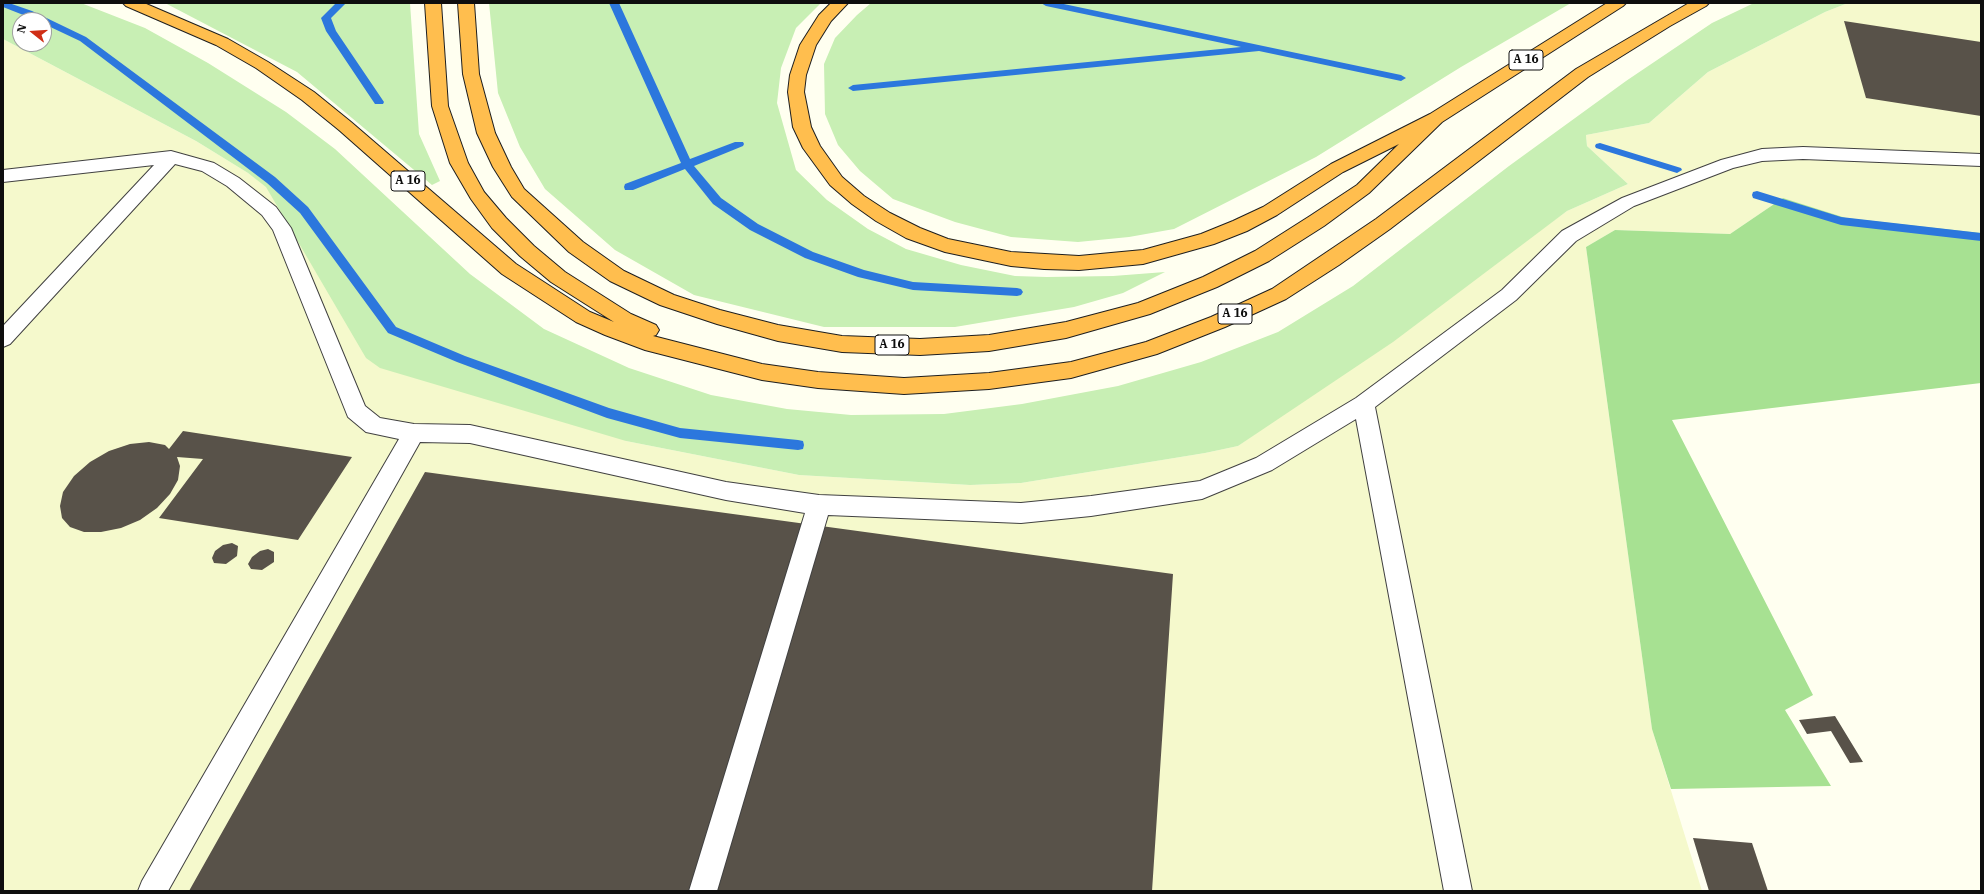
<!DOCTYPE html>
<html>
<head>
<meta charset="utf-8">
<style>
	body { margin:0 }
	#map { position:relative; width:1984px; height:894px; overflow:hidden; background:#fffff0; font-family:"IBM Plex Serif",serif }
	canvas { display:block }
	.frame { position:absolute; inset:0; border:4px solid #0e0e0e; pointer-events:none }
	.north { position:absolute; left:12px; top:12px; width:40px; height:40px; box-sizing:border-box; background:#fff; border:1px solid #9f9f9f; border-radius:50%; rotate:287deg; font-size:11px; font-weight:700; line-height:16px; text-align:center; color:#0e0e0e }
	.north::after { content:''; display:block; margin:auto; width:14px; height:18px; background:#cf2e16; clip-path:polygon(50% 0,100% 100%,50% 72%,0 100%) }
</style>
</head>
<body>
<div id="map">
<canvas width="1984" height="894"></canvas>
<div class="frame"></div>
<div class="north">N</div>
</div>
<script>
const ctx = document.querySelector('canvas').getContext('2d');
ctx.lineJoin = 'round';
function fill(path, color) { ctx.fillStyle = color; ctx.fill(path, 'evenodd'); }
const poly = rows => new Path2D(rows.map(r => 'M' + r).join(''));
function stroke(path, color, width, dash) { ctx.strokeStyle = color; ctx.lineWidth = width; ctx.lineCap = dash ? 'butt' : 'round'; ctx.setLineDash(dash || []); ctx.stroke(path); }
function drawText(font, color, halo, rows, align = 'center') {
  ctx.font = font + ' "IBM Plex Serif",serif'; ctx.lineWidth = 4; ctx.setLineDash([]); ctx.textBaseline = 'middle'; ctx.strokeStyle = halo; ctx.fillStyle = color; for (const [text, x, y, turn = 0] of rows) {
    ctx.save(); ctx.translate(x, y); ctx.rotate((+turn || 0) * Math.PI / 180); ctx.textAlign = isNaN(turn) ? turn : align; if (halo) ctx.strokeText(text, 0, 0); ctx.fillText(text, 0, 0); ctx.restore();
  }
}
const farmland = poly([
	[1848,3,1981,3,1981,233,1846,218,1783,198,1730,234,1615,230,1586,247,1652,729,1702,891,3,891,3,39,196,141,248,173,626,441,799,475,970,485,1021,483,1205,453,1238,446,1567,211,1628,184,1587,146,1586,135,1649,123,1708,72,1825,12]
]);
const green = poly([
	[3,3,81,3,145,28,208,63,286,112,335,149,470,274,544,329,629,368,711,395,787,409,851,415,944,414,1022,404,1118,386,1201,362,1278,332,1353,286,1509,166,1626,81,1712,23,1754,3,1848,3,1825,12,1708,72,1649,123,1586,135,1587,146,1628,184,1567,211,1393,342,1238,446,1205,453,1021,483,970,485,799,475,626,441,380,368,366,358,266,187,248,173,196,141,3,39],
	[20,20,44,20,44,44,20,44],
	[165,3,410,3,419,134,440,181,432,185,297,72],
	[489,3,821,3,796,28,781,68,777,103,796,170,827,200,868,229,906,249,961,265,1015,276,1047,277,1113,276,1165,272,1123,293,1074,307,955,327,824,327,694,295,615,250,545,189,520,147,498,93],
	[871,3,1571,3,1461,67,1316,157,1174,229,1129,237,1078,242,1011,237,955,222,893,199,860,171,838,145,825,114,824,64,835,38,857,15]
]);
const forest = poly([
	[1783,198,1846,218,1981,233,1981,383,1672,420,1813,695,1785,710,1831,786,1671,789,1652,729,1586,247,1615,230,1730,234]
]);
const stream = poly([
	[3,3,9,3,32,11,86,37,275,177,308,207,396,327,465,356,609,408,680,428,798,440,803,441,804,445,803,449,798,450,680,438,607,418,457,362,388,333,300,213,267,183,80,41,44,24,44,20,36,20,3,7,3,3],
	[336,3,346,3,331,18,336,31,384,102,383,104,375,104,326,31,321,18,336,3],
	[609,3,619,3,690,159,735,142,743,142,744,144,743,146,694,166,721,198,758,224,813,252,864,270,913,282,1017,288,1021,289,1023,292,1021,295,1017,296,913,290,858,277,805,258,750,230,713,204,685,169,633,190,625,190,624,187,625,184,681,163,609,3],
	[1041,3,1059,3,1401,75,1406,78,1401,81,1259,51,853,91,848,88,853,85,1241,47,1046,6,1041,3],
	[1600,143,1681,168,1682,170,1677,173,1596,148,1595,146,1596,144,1600,143],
	[1757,191,1841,217,1981,233,1981,241,1841,225,1753,198,1752,195,1753,192,1757,191]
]);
const building = poly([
	[1844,21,1981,42,1981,116,1866,98],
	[183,431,352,457,298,540,159,518,203,459,177,457,180,466,178,480,170,494,157,508,140,520,121,528,101,532,84,532,70,527,62,518,60,506,63,492,74,476,90,462,109,451,130,444,149,442,165,445,169,449],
	[425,472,1173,574,1152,891,189,891],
	[232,543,238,546,237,556,226,564,214,563,212,558,215,551,223,545],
	[268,549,274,552,274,562,262,570,251,569,248,564,252,557,260,551],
	[1835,716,1863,762,1850,763,1831,731,1807,734,1799,720],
	[1693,838,1752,843,1768,891,1709,891]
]);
const service = poly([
	[1803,147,1981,154,1981,166,1803,159,1762,161,1733,168,1634,206,1576,241,1516,300,1375,407,1472,891,1444,891,1356,419,1272,470,1202,499,1091,516,1021,523,828,515,717,891,689,891,805,513,726,500,470,443,420,442,168,891,138,891,142,881,399,439,366,432,348,417,273,230,262,215,227,186,202,171,175,164,10,344,3,347,3,326,154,165,3,182,3,170,171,151,214,163,239,178,276,207,291,228,365,406,380,418,414,424,470,425,726,482,819,495,1021,503,1091,496,1200,481,1256,458,1356,398,1502,290,1562,231,1622,198,1721,160,1762,149,1803,147]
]);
const motorway = poly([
	[123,3,144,3,228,39,268,62,314,92,351,122,516,264,590,312,614,322,551,282,520,256,492,228,471,199,450,163,432,106,425,3,441,3,448,106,468,163,484,192,506,218,534,246,565,272,631,314,656,325,659,330,656,335,653,336,762,364,818,372,904,378,989,373,1071,362,1146,342,1211,317,1272,289,1376,219,1576,69,1689,3,1709,3,1706,6,1670,26,1588,77,1390,229,1339,265,1286,299,1225,327,1157,354,1071,378,989,389,904,394,818,388,762,380,645,350,605,335,576,322,502,274,339,130,302,100,256,68,216,45,126,6,123,3],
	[458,3,474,3,479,74,495,133,511,167,524,189,583,242,624,271,674,295,720,310,778,325,842,336,920,339,989,335,1066,322,1138,303,1203,277,1255,251,1310,216,1357,185,1399,144,1343,172,1277,215,1247,231,1214,244,1143,264,1079,270,1044,269,1011,266,945,252,906,238,876,221,852,204,830,185,803,148,793,127,788,92,790,75,800,45,819,15,831,3,848,3,831,21,816,45,806,75,804,92,811,127,820,146,842,177,864,196,890,213,920,228,948,239,1011,252,1079,256,1143,250,1201,234,1233,221,1263,207,1331,164,1430,114,1607,3,1626,3,1623,6,1442,122,1369,193,1324,226,1269,261,1217,287,1150,314,1066,338,989,351,920,355,842,352,778,341,717,324,660,305,610,281,569,252,512,197,493,167,477,133,463,74,458,3]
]);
const shields = [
	[1526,60,34],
	[408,181,34],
	[1235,314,34],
	[892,345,34]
];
const shieldNames = [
	["A 16",1526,60],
	["A 16",408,181],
	["A 16",1235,314],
	["A 16",892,345]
];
fill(farmland, '#f5f9cc');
fill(green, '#c8efb4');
fill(forest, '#a7e192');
fill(stream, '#2c77dd');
fill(building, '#585249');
stroke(service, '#414141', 2);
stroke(motorway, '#1f1f1f', 2);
fill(service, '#fff');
fill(motorway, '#ffbe4e');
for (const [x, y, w] of shields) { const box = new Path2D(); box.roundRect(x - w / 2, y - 10, w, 20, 3); ctx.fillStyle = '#fff'; ctx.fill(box); stroke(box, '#0e0e0e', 1); }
drawText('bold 12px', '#0e0e0e', null, shieldNames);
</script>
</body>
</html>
